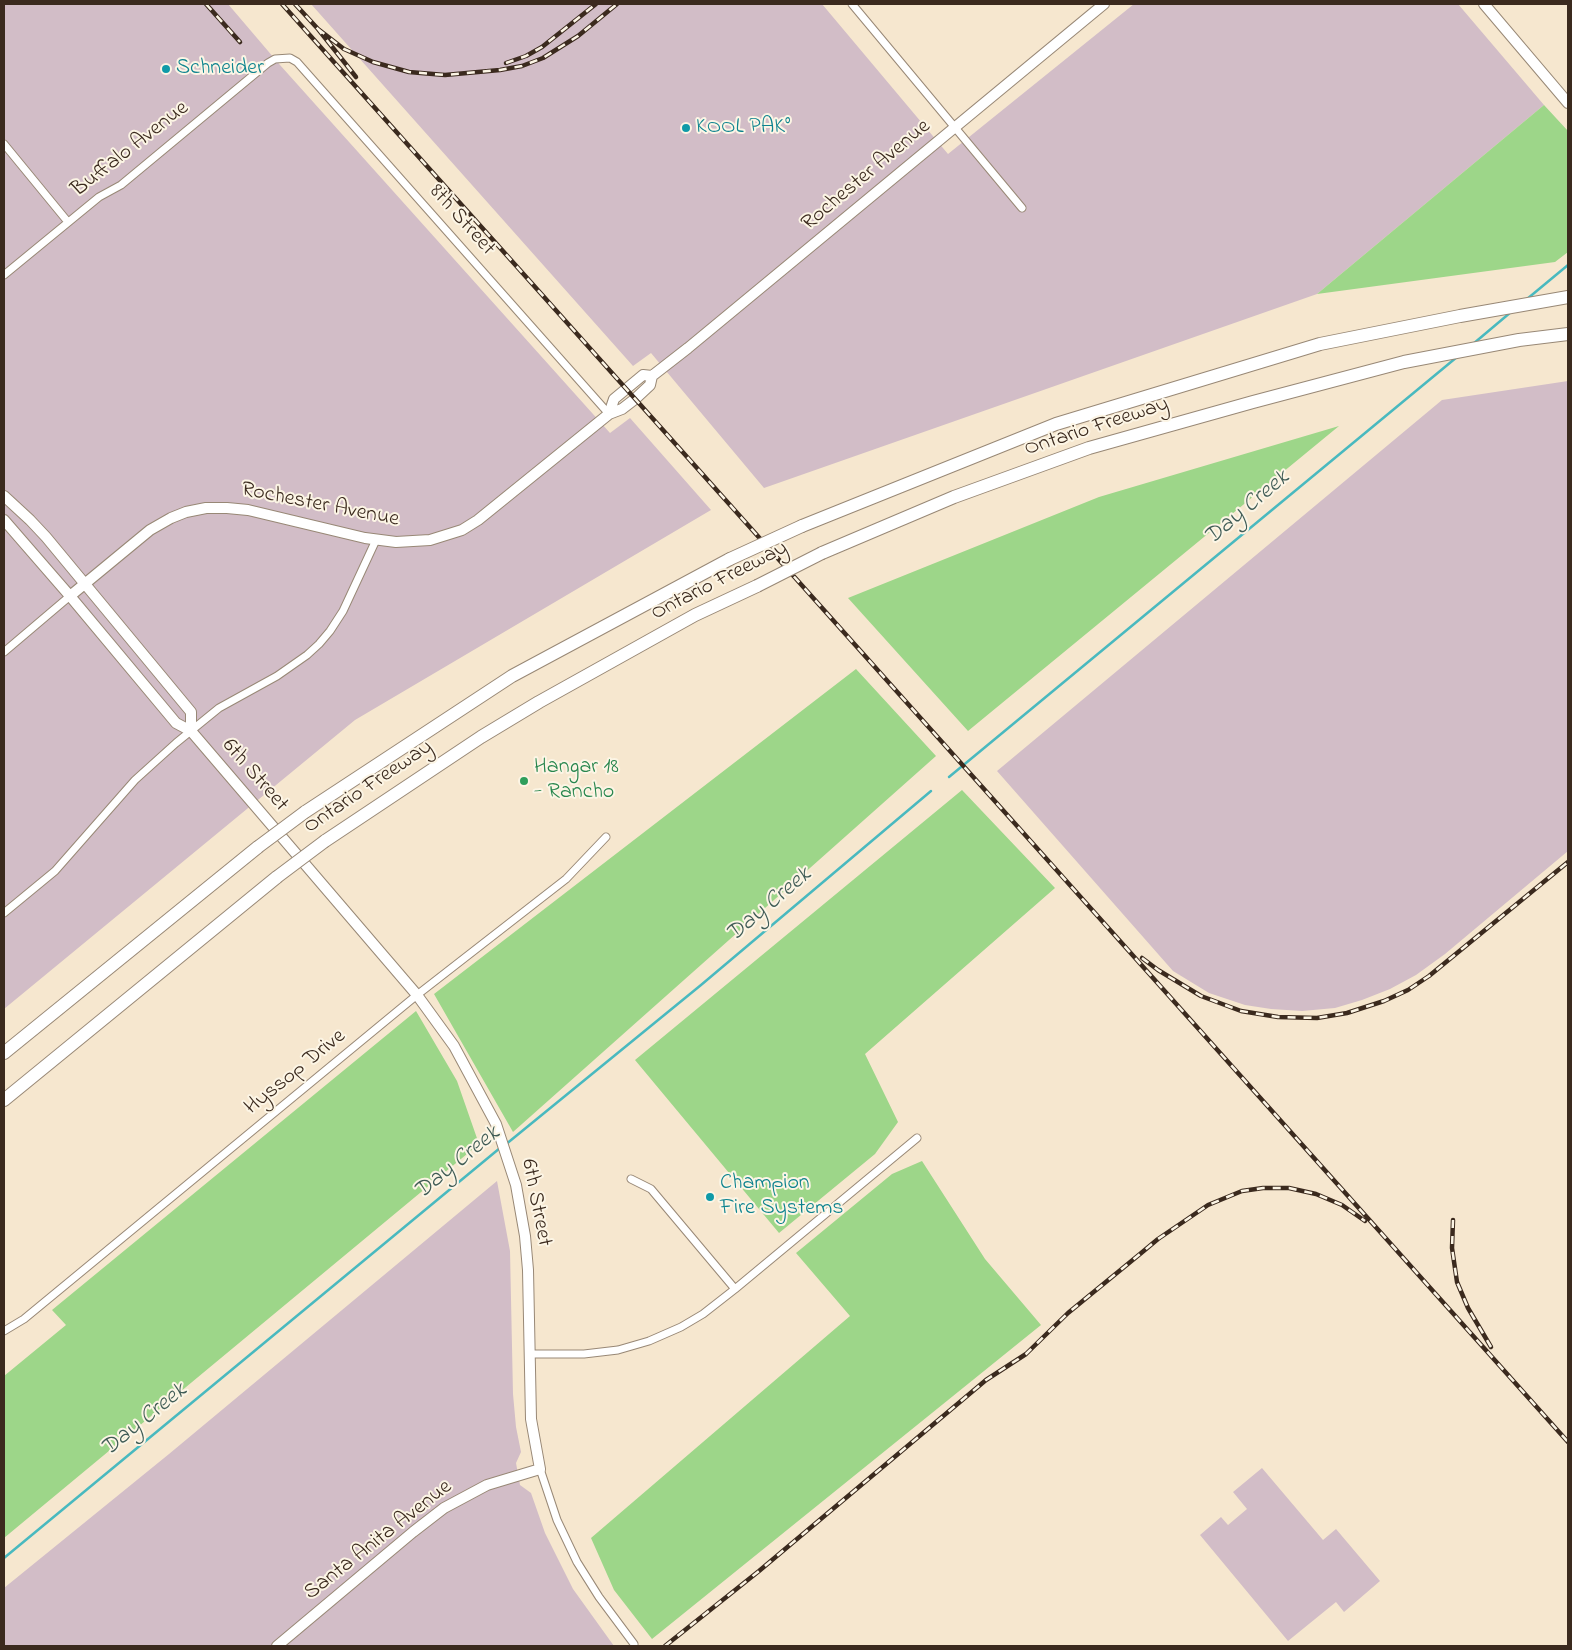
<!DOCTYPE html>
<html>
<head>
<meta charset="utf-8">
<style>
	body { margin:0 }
	#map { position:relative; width:1572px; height:1650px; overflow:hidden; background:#f6e7cf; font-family:"Indie Flower",sans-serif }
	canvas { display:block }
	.frame { position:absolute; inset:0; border:5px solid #3b2a1e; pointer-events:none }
</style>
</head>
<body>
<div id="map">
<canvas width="1572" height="1650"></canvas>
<div class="frame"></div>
</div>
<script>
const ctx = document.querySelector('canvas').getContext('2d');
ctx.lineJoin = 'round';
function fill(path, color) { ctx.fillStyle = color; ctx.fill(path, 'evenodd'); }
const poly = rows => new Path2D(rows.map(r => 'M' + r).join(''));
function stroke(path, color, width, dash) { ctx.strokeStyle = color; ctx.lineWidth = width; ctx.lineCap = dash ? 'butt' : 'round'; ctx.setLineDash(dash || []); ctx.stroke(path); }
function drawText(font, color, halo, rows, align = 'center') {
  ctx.font = font + ' "Indie Flower",sans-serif'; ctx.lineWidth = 4; ctx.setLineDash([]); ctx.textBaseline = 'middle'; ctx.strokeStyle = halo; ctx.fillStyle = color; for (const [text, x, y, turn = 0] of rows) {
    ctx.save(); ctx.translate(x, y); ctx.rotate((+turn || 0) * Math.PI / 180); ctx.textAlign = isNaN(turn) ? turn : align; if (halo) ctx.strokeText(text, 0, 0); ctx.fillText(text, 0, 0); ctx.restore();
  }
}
const industrial = poly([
	[4,4,228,4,280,65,610,433,630,418,711,510,355,720,4,1009],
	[311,4,822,4,948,154,1134,4,1458,4,1544,105,1317,294,764,488,651,353,633,366],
	[1568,381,1568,851,1445,954,1416,975,1390,989,1362,1000,1335,1008,1302,1011,1271,1009,1245,1005,1209,993,1173,971,997,771,1442,400],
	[497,1181,510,1251,513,1394,516,1427,521,1452,516,1463,520,1485,531,1493,545,1533,573,1589,614,1646,4,1646,4,1588,169,1454],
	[1262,1468,1323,1540,1336,1529,1380,1581,1344,1612,1336,1602,1288,1641,1200,1535,1221,1517,1228,1525,1247,1509,1233,1492]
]);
const green = poly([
	[1544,105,1568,131,1568,252,1555,262,1317,294],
	[1339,426,968,731,848,598,1099,497],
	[856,669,936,756,513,1132,434,994],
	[962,790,1055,888,865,1054,898,1122,875,1154,779,1233,635,1060],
	[416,1011,457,1081,479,1144,4,1538,4,1376,66,1325,52,1310],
	[922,1161,985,1259,1041,1325,652,1639,614,1590,591,1538,850,1316,796,1253,892,1174]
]);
const stream = poly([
	[1527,299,1568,265],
	[1473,344,1511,312],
	[949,777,1457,357],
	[505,1145,701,985,931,791],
	[4,1558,500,1148]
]);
const street = poly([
	[852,4,1022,208],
	[4,144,68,222],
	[4,275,99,197,121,185,268,63,275,59,290,58,297,62,609,414],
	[4,652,70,596],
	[4,913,55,871,135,780,176,743,219,708,277,676,307,655,319,644,330,631,343,611,376,540],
	[631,1179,651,1189,735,1289],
	[4,1331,24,1319,417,995,566,879,606,837],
	[529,1354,584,1354,618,1350,649,1341,681,1327,703,1314,735,1289,917,1138],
	[540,1469,557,1520,577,1562,599,1597,634,1644]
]);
const secondary = poly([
	[1484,4,1568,103],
	[609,414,614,399,643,375,652,376],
	[4,496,30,520,46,537,191,712,191,731],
	[4,520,70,596,176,723,191,731,417,995,454,1046,496,1124,516,1185,525,1236,528,1270,531,1419,540,1469,487,1485,444,1508,413,1532,277,1646],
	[70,596,150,530,171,518,186,512,206,508,227,508,248,510,365,538,396,542,430,540,462,530,478,520,609,414,622,409,635,399,650,385,652,376,688,348,1104,4]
]);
const highway = poly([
	[802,526,1056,424,1320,344,1460,316,1568,297],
	[822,553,954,497,1089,448,1253,402,1404,362,1519,340,1568,334],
	[305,812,512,676,730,559],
	[325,841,481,737,539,702,695,615,757,586],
	[4,1053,258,847],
	[4,1100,277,877]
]);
const rail = poly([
	[206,4,240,42],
	[282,4,1568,1442],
	[295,4,318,29,356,77],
	[318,29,344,49,373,62,409,72,445,75,500,70,522,66,543,58,578,36,617,4],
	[506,63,526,56,542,47,596,4],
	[1142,958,1158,970,1201,996,1241,1011,1278,1017,1317,1018,1347,1013,1384,1001,1408,990,1429,976,1568,862],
	[1453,1220,1452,1248,1457,1282,1468,1308,1491,1347],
	[665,1646,759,1571,986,1380,1026,1354,1068,1313,1140,1254,1158,1239,1208,1205,1242,1191,1263,1188,1289,1188,1316,1194,1342,1205,1365,1221]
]);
const highwayBridge = poly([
	[730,559,802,526],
	[757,586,822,553],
	[258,847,305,812],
	[277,877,325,841]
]);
const markers = [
	[166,69,5,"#0f9aa8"],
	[686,128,5,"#0f9aa8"],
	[524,781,5,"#2e9e5b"],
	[710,1197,5,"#0f9aa8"]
];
const cultureNames = [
	["Schneider",176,69],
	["KOOL PAK°",696,128],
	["Champion",720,1184],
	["Fire Systems",720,1209]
];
const streetNames = [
	["Buffalo Avenue",131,150,-38],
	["Rochester Avenue",867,176,-40],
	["8th Street",461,221,48],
	["Ontario Freeway",1097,428,-18],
	["Rochester Avenue",320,506,11],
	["Ontario Freeway",720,582,-27],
	["6th Street",254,776,49],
	["Ontario Freeway",369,788,-34],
	["Hyssop Drive",296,1073,-39],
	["6th Street",535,1203,79],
	["Santa Anita Avenue",379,1541,-38]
];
const leisureNames = [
	["Hangar 18",534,768],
	["- Rancho",534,793]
];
const waterNames = [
	["Day Creek",1248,509,-40],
	["Day Creek",770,906,-40],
	["Day Creek",458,1164,-39],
	["Day Creek",145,1421,-39]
];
fill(industrial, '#d2bdc7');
fill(green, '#9dd689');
stroke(stream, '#49b9bf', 2.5);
stroke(street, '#988876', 9);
stroke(secondary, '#988876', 12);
stroke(highway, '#988876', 14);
stroke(street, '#fff', 7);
stroke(secondary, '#fff', 10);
stroke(highway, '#fff', 12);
stroke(rail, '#3b2a1e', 4.5);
stroke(rail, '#fcf5e5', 2.5, [8]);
stroke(highwayBridge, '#988876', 14, []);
stroke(highwayBridge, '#fff', 12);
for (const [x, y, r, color] of markers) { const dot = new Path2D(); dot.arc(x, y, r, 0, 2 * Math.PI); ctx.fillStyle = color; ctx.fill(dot); stroke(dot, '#fcf5e5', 2); }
drawText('22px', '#0d838f', '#fcf5e5', cultureNames, 'left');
drawText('22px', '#3b2a1e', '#fcf5e5', streetNames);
drawText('22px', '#27864d', '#fcf5e5', leisureNames, 'left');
drawText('italic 24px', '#405c56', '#fcf5e5', waterNames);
</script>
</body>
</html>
